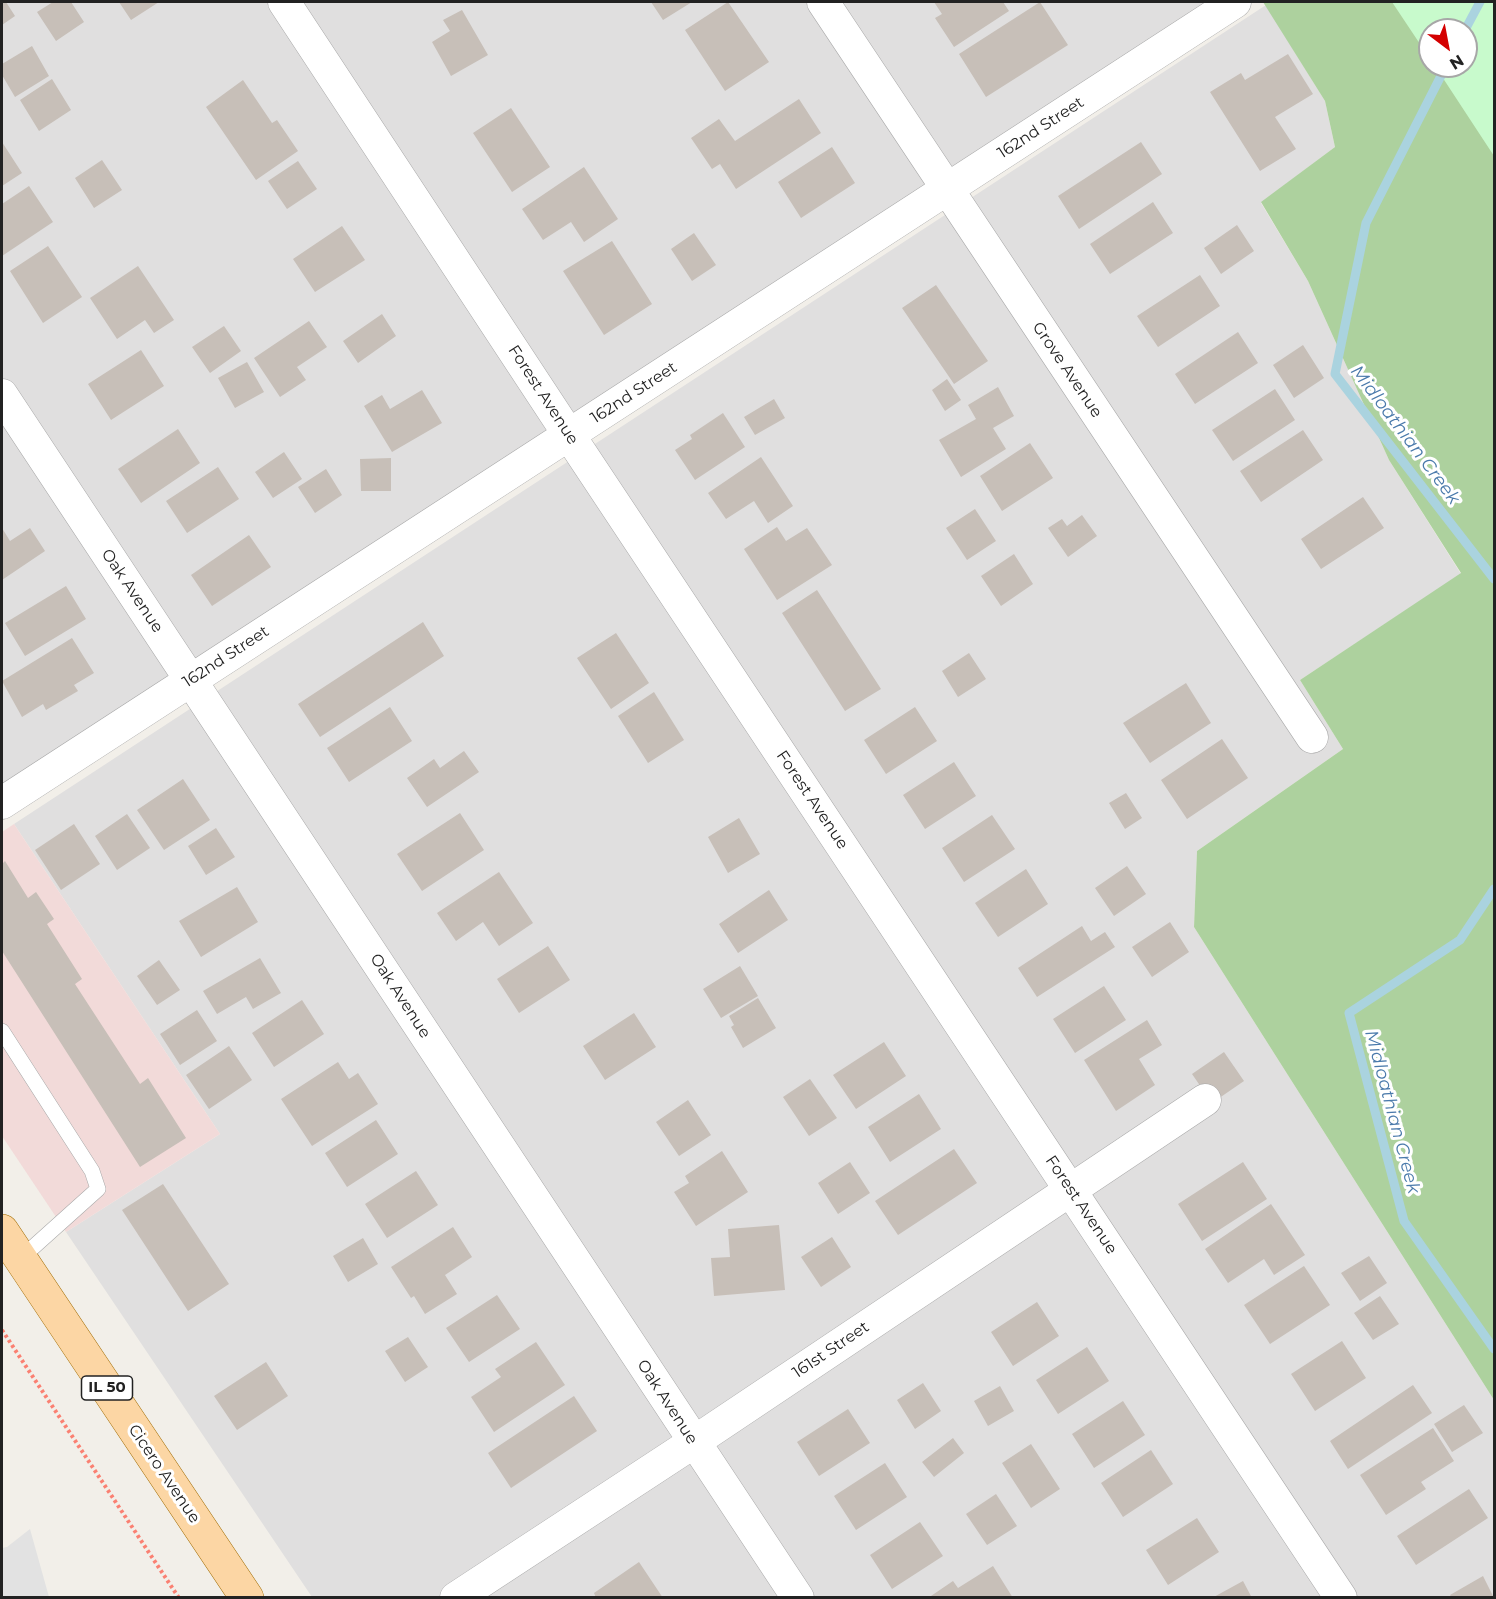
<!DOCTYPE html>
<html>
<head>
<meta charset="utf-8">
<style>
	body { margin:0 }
	#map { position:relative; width:1496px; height:1599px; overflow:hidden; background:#f2efe9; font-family:Montserrat,sans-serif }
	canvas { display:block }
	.frame { position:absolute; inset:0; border:3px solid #222; pointer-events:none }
	.north { position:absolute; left:1418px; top:18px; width:60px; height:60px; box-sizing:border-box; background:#fff; border:2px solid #a7a7a7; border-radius:50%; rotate:148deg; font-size:16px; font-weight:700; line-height:24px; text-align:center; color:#222 }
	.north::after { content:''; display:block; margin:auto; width:21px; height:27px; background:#d40000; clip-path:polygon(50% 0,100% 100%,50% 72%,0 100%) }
</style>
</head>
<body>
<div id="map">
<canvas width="1496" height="1599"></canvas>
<div class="frame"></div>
<div class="north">N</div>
</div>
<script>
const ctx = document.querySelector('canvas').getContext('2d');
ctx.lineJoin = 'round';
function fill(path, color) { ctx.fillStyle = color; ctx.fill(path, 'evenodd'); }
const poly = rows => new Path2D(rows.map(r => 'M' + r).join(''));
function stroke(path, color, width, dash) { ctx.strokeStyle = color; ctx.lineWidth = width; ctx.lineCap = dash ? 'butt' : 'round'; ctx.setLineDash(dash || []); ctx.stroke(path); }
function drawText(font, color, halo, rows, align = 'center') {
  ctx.font = font + ' Montserrat,sans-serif'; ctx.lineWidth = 6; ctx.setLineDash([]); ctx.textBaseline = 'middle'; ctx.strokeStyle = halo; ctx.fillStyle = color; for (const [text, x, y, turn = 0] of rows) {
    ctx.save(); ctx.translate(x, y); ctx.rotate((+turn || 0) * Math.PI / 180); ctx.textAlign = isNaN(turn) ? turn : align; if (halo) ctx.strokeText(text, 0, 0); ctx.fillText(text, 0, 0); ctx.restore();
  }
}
const residential = poly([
	[2,2,1218,2,2,794],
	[1266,5,1325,101,1335,147,1261,203,1308,281,1389,460,1461,574,1300,680,1343,749,1197,851,1194,927,1494,1400,1494,1597,312,1597,66,1232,220,1134,14,824]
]);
const commercial = poly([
	[14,824,220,1134,66,1232,2,1136,2,832]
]);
const forest = poly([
	[1263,2,1494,2,1494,1400,1194,927,1197,851,1343,749,1300,680,1461,573,1389,460,1308,281,1261,202,1335,147,1325,101],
	[1430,30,1466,30,1466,66,1430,66]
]);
const park = poly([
	[1392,2,1494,2,1494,156,1435,66,1466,66,1466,30,1430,30,1430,59]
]);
const parking = poly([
	[30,1529,49,1597,2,1597,2,1548,7,1547]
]);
const stream = poly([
	[1465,30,1480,2],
	[1446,66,1366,223,1335,374,1494,579],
	[1494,889,1460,940,1349,1013,1404,1221,1494,1349]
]);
const building = poly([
	[2,2,6,2,15,16,2,25],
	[53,2,71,2,84,22,56,41,37,12],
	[119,2,159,2,131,20],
	[651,2,692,2,663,20],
	[728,2,769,62,725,91,685,30],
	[934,2,1003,2,1009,11,954,47,935,18,942,14],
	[1040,2,1068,45,986,97,959,54],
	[462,10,488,55,451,76,432,42,450,31,443,20],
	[32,46,49,76,15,97,2,75,2,64],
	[1288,54,1313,94,1275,117,1296,149,1260,171,1210,92,1241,73,1245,80],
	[52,79,71,110,39,131,20,100],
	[243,80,272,123,277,120,298,151,256,180,206,107],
	[799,99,821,133,736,189,720,164,712,169,691,138,719,119,735,141],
	[511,108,550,167,512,192,473,133],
	[2,142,22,173,2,186],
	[1141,142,1162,174,1079,229,1058,196],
	[832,147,855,183,801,218,778,182],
	[102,160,122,190,94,208,75,178],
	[298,161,317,189,287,209,268,181],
	[584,167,618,219,584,242,571,222,543,240,522,209],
	[29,186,53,222,2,256,2,204],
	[1153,202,1173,233,1110,274,1090,244],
	[1237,225,1254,251,1221,274,1204,248],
	[342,226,365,260,315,292,293,259],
	[694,233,716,265,692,281,671,249],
	[612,241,652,304,604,335,563,271],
	[48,246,82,297,43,323,10,271],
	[138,266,174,320,154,333,145,320,117,339,90,298],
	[1200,275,1220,306,1158,347,1137,316],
	[936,285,988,361,954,384,902,308],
	[382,314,396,336,358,363,343,341],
	[309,321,327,347,297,367,306,380,280,397,254,358],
	[224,326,241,351,210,373,192,347],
	[1238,332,1258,363,1195,404,1175,374],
	[1303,345,1324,378,1294,398,1273,365],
	[141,350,164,386,111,420,88,384],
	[247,362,264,392,235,408,218,378],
	[947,379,961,400,945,411,932,390],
	[998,387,1014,416,993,428,1006,449,961,477,939,440,976,419,968,405],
	[1275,389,1295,420,1233,461,1212,430],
	[422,390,442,423,392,452,364,406,382,395,390,409],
	[774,399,785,418,755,435,744,417],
	[723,413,745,447,695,480,675,450,692,439,690,435],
	[178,429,200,463,141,503,118,469],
	[1303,430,1323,460,1261,502,1240,471],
	[1030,443,1053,478,1002,511,980,476],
	[284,452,302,479,273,498,255,472],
	[761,457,793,506,768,523,754,501,726,519,708,493],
	[391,458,391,491,361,491,360,459],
	[218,467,239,499,187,533,166,501],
	[326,469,342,495,315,513,298,487],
	[1363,497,1384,528,1321,569,1301,539],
	[975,509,996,541,967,560,946,528],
	[1082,515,1097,536,1068,557,1048,528,1062,519,1067,526],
	[777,527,786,541,807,528,832,565,777,600,744,549],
	[2,528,10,541,30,528,45,551,2,580],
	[249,535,271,567,212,606,191,575],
	[1014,554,1033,584,1001,606,981,576],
	[66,586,86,619,25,656,5,623],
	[817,590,881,689,845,711,782,613],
	[423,622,444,656,320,737,298,704],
	[616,633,649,683,611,709,577,658],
	[72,638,94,673,74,685,78,691,46,710,43,704,22,717,2,681],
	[969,653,986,679,958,697,942,671],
	[1186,683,1211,723,1150,763,1123,723],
	[654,692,684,740,648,763,618,716],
	[390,707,412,741,349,782,327,748],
	[915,707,937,741,886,774,864,740],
	[1222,739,1248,778,1187,819,1161,780],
	[464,751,479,772,427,807,407,778,434,759,440,768],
	[954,762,976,796,925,829,903,795],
	[183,779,210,820,164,850,137,810],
	[1126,793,1142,818,1125,829,1109,803],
	[460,813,484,850,422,891,397,854],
	[127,814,150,848,117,870,95,836],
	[992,815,1015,849,964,882,942,848],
	[739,818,760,854,728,873,708,837],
	[74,824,100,864,61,890,35,850],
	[216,828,235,857,206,875,188,846],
	[5,861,28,898,36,892,54,919,47,924,82,979,75,984,140,1084,148,1078,186,1138,140,1167,2,951,2,864],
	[1127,866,1146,894,1114,916,1095,888],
	[1026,869,1048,904,998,937,975,903],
	[499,872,533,923,499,946,483,922,456,941,437,913],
	[237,887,258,922,201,957,179,921],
	[769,890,788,920,738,953,719,924],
	[1170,922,1189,952,1152,977,1132,947],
	[1082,926,1091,941,1105,932,1115,947,1037,997,1018,968],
	[548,946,570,980,519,1013,497,979],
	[260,958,281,993,253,1009,246,997,217,1014,203,991],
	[159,960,180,990,157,1005,137,976],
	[740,966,758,996,721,1018,703,989],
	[1104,986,1126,1020,1075,1053,1053,1019],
	[758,998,776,1028,743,1048,731,1027,734,1025,729,1016],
	[302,1000,324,1034,274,1067,252,1033],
	[197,1010,217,1041,180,1065,160,1034],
	[634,1013,656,1047,605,1080,583,1046],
	[1147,1020,1162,1045,1139,1059,1155,1085,1116,1111,1084,1060],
	[884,1042,906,1076,856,1109,833,1075],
	[229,1046,252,1080,209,1109,186,1075],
	[1224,1052,1244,1081,1212,1103,1192,1074],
	[338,1062,349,1079,358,1073,378,1104,312,1146,281,1099],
	[810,1079,837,1118,809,1136,783,1097],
	[919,1094,941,1129,890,1162,868,1127],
	[688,1100,711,1135,679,1156,656,1122],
	[376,1120,398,1154,347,1187,325,1153],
	[954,1149,977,1183,898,1235,875,1201],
	[722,1151,748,1192,696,1226,674,1192,689,1183,685,1176],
	[850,1162,870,1193,838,1214,818,1183],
	[1243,1162,1267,1199,1202,1241,1178,1204],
	[416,1171,438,1205,387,1238,365,1204],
	[163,1184,229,1284,188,1311,122,1210],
	[1271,1204,1305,1255,1274,1275,1264,1259,1228,1283,1205,1249],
	[779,1225,785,1290,714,1296,711,1258,730,1257,728,1229],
	[453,1227,472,1257,445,1275,457,1294,425,1314,414,1296,411,1298,391,1267],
	[832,1237,851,1267,821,1287,801,1257],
	[363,1238,378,1264,348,1282,333,1256],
	[1369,1256,1387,1283,1360,1301,1341,1273],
	[1304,1266,1330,1305,1270,1344,1244,1305],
	[497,1295,520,1329,469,1362,446,1328],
	[1380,1296,1399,1324,1373,1340,1354,1313],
	[1037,1302,1059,1336,1013,1366,991,1332],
	[408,1337,428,1367,405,1382,385,1351],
	[1342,1341,1366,1378,1315,1411,1291,1374],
	[536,1342,565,1385,494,1432,471,1397,501,1377,495,1369],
	[1087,1347,1109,1381,1058,1414,1036,1380],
	[266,1362,288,1396,237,1430,214,1396],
	[923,1383,941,1411,915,1429,897,1400],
	[1413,1385,1432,1413,1348,1469,1330,1441],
	[1000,1386,1014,1411,988,1426,974,1401],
	[574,1396,597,1431,511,1488,488,1453],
	[1123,1401,1145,1435,1094,1468,1072,1434],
	[1464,1405,1483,1433,1452,1452,1434,1424],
	[848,1409,870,1443,819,1476,797,1442],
	[1433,1428,1454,1461,1421,1482,1426,1489,1386,1515,1360,1475],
	[953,1438,964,1453,934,1477,922,1462],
	[1031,1444,1060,1489,1031,1508,1002,1463],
	[1151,1450,1173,1484,1123,1517,1101,1483],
	[885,1463,907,1497,856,1530,834,1496],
	[1469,1489,1488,1518,1416,1565,1397,1536],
	[996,1494,1017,1526,987,1545,966,1514],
	[1197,1518,1219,1552,1168,1585,1146,1550],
	[920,1522,943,1556,892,1589,870,1555],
	[639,1562,663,1598,596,1598,594,1593],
	[993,1566,1013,1598,928,1598,953,1581,958,1588],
	[1483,1576,1494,1598,1452,1598,1450,1595],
	[1243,1581,1252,1598,1212,1598]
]);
const path = poly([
	[2,1330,179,1598]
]);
const lane = poly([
	[2,1031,92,1171,98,1189,20,1259]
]);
const street = poly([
	[284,2,569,435,1341,1598],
	[823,2,1312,737],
	[2,395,798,1598],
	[2,803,1235,2],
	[456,1598,694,1442,1205,1100]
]);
const primary = poly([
	[2,1231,247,1598]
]);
const shields = [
	[107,1388,51]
];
const shieldNames = [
	["IL 50",107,1388]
];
const streetNames = [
	["162nd Street",1041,128,-33],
	["Grove Avenue",1067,370,56],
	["162nd Street",634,393,-33],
	["Forest Avenue",543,395,57],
	["Oak Avenue",132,591,56],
	["162nd Street",226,657,-33],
	["Forest Avenue",812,800,56],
	["Oak Avenue",400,996,57],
	["Forest Avenue",1081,1205,56],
	["161st Street",831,1350,-34],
	["Oak Avenue",667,1402,57],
	["Cicero Avenue",164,1474,56]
];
const waterNames = [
	["Midloathian Creek",1405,435,53],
	["Midloathian Creek",1392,1112,75]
];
fill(residential, '#e0dfdf');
fill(commercial, '#f2dad9');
fill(forest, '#add19e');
fill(park, '#c8facc');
fill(parking, '#e2e2e2');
stroke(stream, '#aad3df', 9);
fill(building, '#c7bfb8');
stroke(lane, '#a9a9a9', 16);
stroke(street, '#a9a9a9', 33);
stroke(primary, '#a06b00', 34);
stroke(path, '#fa8072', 4, [3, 3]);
stroke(lane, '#fff', 15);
stroke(street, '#fff', 32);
stroke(primary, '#fcd6a4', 33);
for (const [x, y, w] of shields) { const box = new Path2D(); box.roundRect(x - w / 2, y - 12, w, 24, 4.5); ctx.fillStyle = '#fff'; ctx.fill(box); stroke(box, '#222', 1.5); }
drawText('bold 15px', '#222', null, shieldNames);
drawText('16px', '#222', '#fff', streetNames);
drawText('italic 18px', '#4a7aab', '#fff', waterNames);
</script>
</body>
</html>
